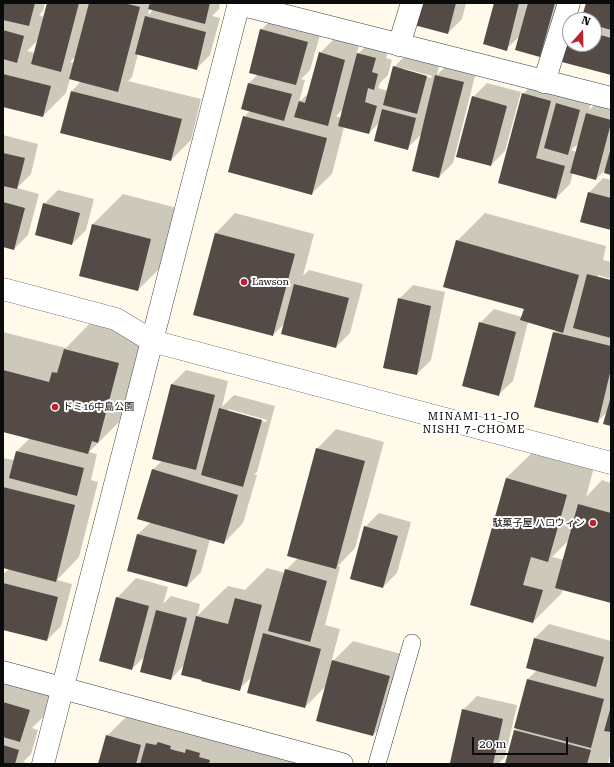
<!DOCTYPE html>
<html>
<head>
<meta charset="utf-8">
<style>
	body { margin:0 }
	#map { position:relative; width:614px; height:767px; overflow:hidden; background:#fffae9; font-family:"Roboto Serif",serif }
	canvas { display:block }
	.frame { position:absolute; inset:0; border:4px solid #0b0b0b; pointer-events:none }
	.north { position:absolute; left:562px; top:12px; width:40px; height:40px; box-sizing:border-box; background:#fff; border:1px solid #9d9d9d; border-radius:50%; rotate:20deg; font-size:11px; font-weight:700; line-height:16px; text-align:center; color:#0b0b0b }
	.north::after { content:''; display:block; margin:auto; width:14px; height:18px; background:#be202e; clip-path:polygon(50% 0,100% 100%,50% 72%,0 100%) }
	.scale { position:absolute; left:472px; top:737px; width:96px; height:18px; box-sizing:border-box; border:2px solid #0b0b0b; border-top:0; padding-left:5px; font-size:12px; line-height:14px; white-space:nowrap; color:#0b0b0b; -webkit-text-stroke:3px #fff; paint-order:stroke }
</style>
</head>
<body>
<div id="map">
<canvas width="614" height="767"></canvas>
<div class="frame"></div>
<div class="north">N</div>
<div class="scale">20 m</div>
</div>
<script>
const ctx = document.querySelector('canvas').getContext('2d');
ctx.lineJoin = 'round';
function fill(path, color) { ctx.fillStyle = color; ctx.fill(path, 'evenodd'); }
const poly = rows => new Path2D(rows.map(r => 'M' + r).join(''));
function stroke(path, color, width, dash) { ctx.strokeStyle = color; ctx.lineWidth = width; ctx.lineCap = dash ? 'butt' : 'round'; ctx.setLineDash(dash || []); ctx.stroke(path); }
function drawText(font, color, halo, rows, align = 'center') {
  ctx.font = font + ' "Roboto Serif","Noto Sans JP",serif'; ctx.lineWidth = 4; ctx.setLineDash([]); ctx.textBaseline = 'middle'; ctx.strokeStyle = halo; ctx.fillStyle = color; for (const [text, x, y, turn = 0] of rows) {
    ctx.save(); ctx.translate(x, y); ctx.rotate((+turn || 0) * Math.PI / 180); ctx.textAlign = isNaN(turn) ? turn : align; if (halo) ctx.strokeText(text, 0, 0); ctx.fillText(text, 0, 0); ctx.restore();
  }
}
const shadow = poly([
	[3,3,45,3,43,11,39,15,44,17,48,3,220,3,219,9,212,16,220,18,210,55,196,69,138,54,132,77,128,81,201,99,191,140,171,160,72,91,81,81,70,79,66,93,43,116,3,106],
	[149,9,153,10,148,15],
	[38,40,35,53,27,51],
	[76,56,74,63,70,62],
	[421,3,466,3,462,19,448,33],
	[495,3,564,3,554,41,540,56,520,36,506,49],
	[587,3,611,3,611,74,563,61,570,36,570,44,594,44,594,20,580,20,583,16],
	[275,16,322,28,310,70,301,79,305,80,299,102,309,93,320,53,334,39,359,46,356,56,372,40,390,44,386,58,392,60,388,75,380,83,378,88,388,91,394,67,408,53,440,62,437,75,451,61,477,68,453,163,439,177,422,134,407,148,379,123,369,133,344,127,332,174,312,193,244,117,250,111,242,109,249,83,258,74,261,30],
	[402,68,432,76,431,78,402,70],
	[343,109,341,118,336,116],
	[537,80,564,87,561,99,571,89,593,96,589,110,601,99,611,102,611,174,606,169,596,179,573,173,570,184,556,198,499,183,523,94],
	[579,143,576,152,571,150],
	[487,83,521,92,505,151,491,165,473,97],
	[3,135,38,144,31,174,17,188,39,194,28,235,14,249,3,246],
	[603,178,611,180,611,229,589,193],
	[58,190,94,199,86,230,72,244,44,204],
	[123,194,181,209,168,260,138,290,93,224],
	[235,213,314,234,303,276,309,270,363,284,350,333,336,347,285,323,273,335,194,314,216,233],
	[485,213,606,246,603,260,611,262,611,279,598,275,598,278,611,281,611,425,607,412,597,422,554,333,557,330,528,322,513,381,498,395,480,323,494,309,522,317,525,308,457,241],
	[413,285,445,292,431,360,417,374,399,299],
	[95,318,149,333,129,411,119,420,119,422,89,452,97,454,91,480,98,482,79,557,57,580,72,584,61,626,47,640,3,629,3,574,9,569,3,567,3,458,14,460,17,451,30,438,3,431,3,332,66,348],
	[186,370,228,381,222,407,234,395,275,406,257,472,254,474,257,475,243,523,224,543,210,539,201,572,187,586,128,570,138,534,151,522,152,470,162,461,172,384],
	[228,409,267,420,266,422,228,412],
	[336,429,384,442,355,548,338,566,340,567,325,625,340,629,331,663,353,641,409,656,393,716,373,735,327,685,305,707,253,676,239,689,184,665,171,679,146,655,132,669,117,598,136,578,168,587,163,604,171,596,200,604,197,616,228,586,245,590,267,568,285,573,286,570,298,558,317,449],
	[535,450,594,467,586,497,602,480,611,483,611,602,563,589,561,594,533,622,471,605,506,478],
	[569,540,564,560,552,557],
	[379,513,411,522,397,573,383,587,365,527],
	[549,624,611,641,611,751,608,764,506,764,515,730,518,728,528,679,537,670,535,638],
	[3,672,53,687,43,717,32,728,38,730,31,754,23,762,31,764,3,764],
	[477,696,517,705,505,757,498,764,460,764,463,710],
	[131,712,164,721,162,728,171,720,306,764,99,764,107,736]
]);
const building = poly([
	[3,3,35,3,29,26,3,20],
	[47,3,79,3,61,72,31,64],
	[89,3,124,3,140,7,118,92,69,79],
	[150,3,210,3,205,24,148,9],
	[420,3,456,3,448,34,414,25],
	[494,3,519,3,507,51,483,44],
	[528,3,555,3,540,57,515,50],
	[586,3,611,3,611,30,594,25,594,20,581,20],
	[145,16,206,32,197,70,135,54],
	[260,29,308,42,296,85,249,73],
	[3,30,24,36,17,63,3,59],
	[594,33,611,38,611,75,562,62,570,34,570,44,594,44],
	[319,52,345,60,328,126,294,117,299,101,305,103],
	[357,53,376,58,372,72,378,74,374,90,368,88,365,102,377,106,369,134,338,126],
	[393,66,427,76,417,114,383,105],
	[3,74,51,86,43,117,3,107],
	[435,75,464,82,439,178,412,171],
	[248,83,292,94,284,121,241,109],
	[71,91,182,119,171,161,60,133],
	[522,93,551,101,536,158,565,166,556,199,498,183],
	[472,96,507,106,491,166,456,157],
	[556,103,580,110,568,155,544,148],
	[382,109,416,118,408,150,374,141],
	[586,113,611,120,611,123,596,180,570,173],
	[243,116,327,138,312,195,228,172],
	[611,147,611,175,604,173],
	[3,153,25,158,17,189,3,186],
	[588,192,611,198,611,230,580,222],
	[3,202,25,208,14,250,3,247],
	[43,203,80,213,72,245,35,235],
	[92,224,151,239,138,291,79,276],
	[215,233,295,254,273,336,193,315],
	[456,240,579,275,563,333,520,320,524,309,443,287],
	[587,274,611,280,611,338,573,328],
	[294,284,349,298,336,348,281,334],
	[398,298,431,306,417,375,383,368],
	[479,322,516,332,499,396,462,386],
	[553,332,611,346,611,369,598,423,534,407],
	[64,349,119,363,98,443,92,441,88,454,3,432,3,370,49,382,52,372,57,373],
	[171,384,215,395,196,470,152,459],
	[611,396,611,426,603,424],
	[219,408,262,420,243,487,201,475],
	[316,448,365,461,336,569,287,556],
	[16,451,84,468,77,496,9,478],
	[152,469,238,495,224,544,137,519],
	[506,478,567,495,548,562,531,557,523,585,543,590,533,623,470,605],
	[3,487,75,505,56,582,3,568],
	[578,504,611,513,611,603,555,588],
	[364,526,398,536,383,588,350,579],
	[137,534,197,550,187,587,127,571],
	[285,569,327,581,310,642,268,631],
	[3,583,58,597,47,641,3,630],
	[116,597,149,606,132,670,99,661],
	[235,598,262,605,240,691,201,681,202,680,181,675,196,616,228,624],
	[156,610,187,618,171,680,140,672],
	[263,633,321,649,305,708,247,693],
	[534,638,604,657,596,687,526,668],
	[332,660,390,676,373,736,316,721],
	[527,679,604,699,591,748,514,728],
	[3,702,30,710,20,742,3,737],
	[611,706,611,732,604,731],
	[462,709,503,719,493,764,456,764,450,763],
	[514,730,591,750,587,764,505,764],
	[106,735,141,745,136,764,98,764],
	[158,742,171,746,170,749,185,753,186,749,200,753,199,757,210,760,209,764,140,764,146,743,156,745],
	[3,745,19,750,15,764,3,764]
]);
const service = poly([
	[377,764,412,643]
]);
const minor = poly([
	[239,4,611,98],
	[399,45,412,3],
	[544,82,569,3],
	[3,672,342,764],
	[43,764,239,3]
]);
const tertiary = poly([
	[3,289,116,319,152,341,611,463]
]);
const markers = [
	[244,282,4,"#be202e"],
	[55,407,4,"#be202e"],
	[593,523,4,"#be202e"]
];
const poiNames = [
	["Lawson",252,282],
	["ドミ16中島公園",63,407],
	["駄菓子屋 ハロウィン",585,523,"right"]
];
const neighbourhoodNames = [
	["MINAMI 11-JO",474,417],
	["NISHI 7-CHOME",474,430]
];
fill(shadow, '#0003');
fill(building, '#544b47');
stroke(service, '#3e3e3e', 18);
stroke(minor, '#3e3e3e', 23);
stroke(tertiary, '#3e3e3e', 23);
stroke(service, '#fff', 17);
stroke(minor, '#fff', 22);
stroke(tertiary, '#fff', 22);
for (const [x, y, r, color] of markers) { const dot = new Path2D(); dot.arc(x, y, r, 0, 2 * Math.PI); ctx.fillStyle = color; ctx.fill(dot); stroke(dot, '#fff', 1.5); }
drawText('10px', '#0b0b0b', '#fff', poiNames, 'left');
ctx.letterSpacing = '1px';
drawText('11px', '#0b0b0b', '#fff', neighbourhoodNames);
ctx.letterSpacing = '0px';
</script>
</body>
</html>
